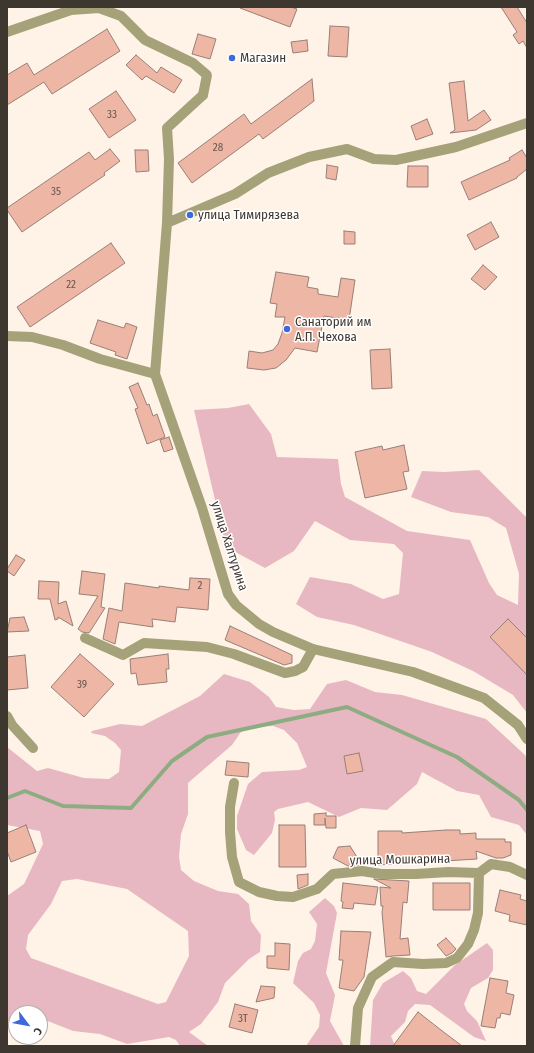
<!DOCTYPE html>
<html>
<head>
<meta charset="utf-8">
<style>
	body { margin:0 }
	#map { position:relative; width:534px; height:1053px; overflow:hidden; background:#fef3e6; font-family:"Fira Sans Condensed",sans-serif }
	canvas { display:block }
	.frame { position:absolute; inset:0; border:8px solid #3e372f; pointer-events:none }
	.north { position:absolute; left:8px; top:1005px; width:40px; height:40px; box-sizing:border-box; background:#fff; border:1px solid #b2afac; border-radius:50%; rotate:122deg; font-size:11px; font-weight:700; line-height:16px; text-align:center; color:#3e372f }
	.north::after { content:''; display:block; margin:auto; width:14px; height:18px; background:#3e69da; clip-path:polygon(50% 0,100% 100%,50% 72%,0 100%) }
</style>
</head>
<body>
<div id="map">
<canvas width="534" height="1053"></canvas>
<div class="frame"></div>
<div class="north">С</div>
</div>
<script>
const ctx = document.querySelector('canvas').getContext('2d');
ctx.lineJoin = 'round';
function fill(path, color) { ctx.fillStyle = color; ctx.fill(path, 'evenodd'); }
const poly = rows => new Path2D(rows.map(r => 'M' + r).join(''));
function stroke(path, color, width, dash) { ctx.strokeStyle = color; ctx.lineWidth = width; ctx.lineCap = dash ? 'butt' : 'round'; ctx.setLineDash(dash || []); ctx.stroke(path); }
function drawText(font, color, halo, rows, align = 'center') {
  ctx.font = font + ' "Fira Sans Condensed",sans-serif'; ctx.lineWidth = 3; ctx.setLineDash([]); ctx.textBaseline = 'middle'; ctx.strokeStyle = halo; ctx.fillStyle = color; for (const [text, x, y, turn = 0] of rows) {
    ctx.save(); ctx.translate(x, y); ctx.rotate((+turn || 0) * Math.PI / 180); ctx.textAlign = isNaN(turn) ? turn : align; if (halo) ctx.strokeText(text, 0, 0); ctx.fillText(text, 0, 0); ctx.restore();
  }
}
const green = poly([
	[249,404,271,434,277,457,338,459,341,484,345,497,407,531,470,540,489,583,497,595,518,605,519,574,506,528,488,517,451,512,411,497,422,471,444,472,479,470,527,518,527,713,513,695,473,671,432,652,354,625,317,617,296,604,310,577,351,584,383,599,399,594,403,553,394,544,350,540,315,521,294,551,265,568,226,547,194,410,228,408],
	[224,674,250,682,269,697,276,707,294,710,310,709,327,684,346,680,375,692,402,695,486,719,525,755,527,759,527,835,519,825,491,817,479,795,457,791,422,772,417,784,387,810,361,808,339,817,308,802,278,809,274,812,275,820,272,833,254,855,246,850,237,829,237,816,248,784,262,772,299,770,307,767,297,743,284,730,273,726,251,727,241,732,232,745,188,783,188,814,181,834,179,857,181,870,194,881,218,891,238,894,249,904,251,921,261,935,260,952,249,959,225,983,218,1002,201,1024,189,1032,208,1046,180,1046,176,1040,169,1037,127,1044,100,1034,73,1031,40,1018,40,1013,29,1013,22,1011,20,1013,16,1013,16,1016,7,1023,7,896,24,884,43,844,40,831,7,825,7,747,37,771,48,768,84,778,109,779,119,772,121,750,115,743,105,736,91,733,92,731,120,724,142,726,200,696],
	[77,879,127,889,188,931,189,956,166,1002,158,1004,31,958,26,949,28,935,51,904,62,881],
	[325,898,334,906,337,913,326,973,335,995,330,1021,344,1046,306,1046,319,1027,320,1015,314,1003,293,983,298,961,303,953,311,949,315,941,317,924,309,912],
	[487,943,493,950,493,970,488,978,471,988,464,1004,467,1011,477,1021,486,1041,474,1037,430,1005,415,1004,408,1011,405,1022,391,1036,395,1046,370,1046,373,1000,383,983,403,971,411,978,417,991,426,994,455,965]
]);
const stream = poly([
	[7,798,25,791,63,806,131,808,172,761,207,737,347,707,457,757,519,800,527,810]
]);
const building = poly([
	[240,7,291,7,297,9,290,27,240,8,240,7],
	[501,7,517,7,527,23,527,48,523,41,519,44,513,35,517,32,501,7],
	[330,26,349,27,347,57,328,56,330,26],
	[107,29,120,51,52,94,44,82,7,105,7,75,27,63,34,75,107,29],
	[198,34,216,39,210,59,192,54,198,34],
	[307,40,308,51,293,53,291,42,307,40],
	[136,55,157,73,161,67,182,80,174,93,146,76,142,80,126,65,136,55],
	[312,79,314,101,263,139,259,134,192,183,178,163,244,114,251,124,312,79],
	[464,81,468,121,484,110,491,120,476,130,450,133,455,130,449,83,464,81],
	[116,91,136,120,109,138,89,109,116,91],
	[427,119,433,134,416,140,411,126,427,119],
	[110,149,120,161,104,173,105,175,22,232,7,210,7,208,89,152,95,160,110,149],
	[135,150,148,150,149,171,136,172,135,150],
	[522,150,527,158,527,169,517,177,517,178,469,200,461,182,510,160,509,158,522,150],
	[327,165,338,167,336,180,326,178,327,165],
	[408,166,428,166,428,187,407,187,408,166],
	[491,222,499,237,475,250,467,235,491,222],
	[344,231,355,232,355,244,344,244,344,231],
	[111,243,125,263,30,327,17,307,111,243],
	[483,265,497,277,485,290,471,279,483,265],
	[276,272,309,277,307,287,318,289,318,294,338,297,341,278,355,280,349,320,324,316,317,352,295,348,286,360,276,368,264,370,247,368,249,351,262,353,273,350,278,344,282,333,285,317,275,317,277,304,270,303,276,272],
	[98,320,124,328,126,323,137,327,127,359,115,355,116,352,90,343,98,320],
	[390,349,392,388,372,389,370,350,390,349],
	[138,383,147,405,149,404,153,416,157,414,165,437,147,444,135,409,138,408,129,387,138,383],
	[169,437,173,449,164,452,160,440,169,437],
	[404,445,409,471,403,472,407,489,365,498,355,452,382,446,383,450,404,445],
	[16,555,25,560,14,576,7,571,7,569,16,555],
	[82,571,105,574,101,607,105,608,89,633,82,632,78,629,98,596,79,594,82,571],
	[190,578,210,579,208,610,177,607,175,622,152,619,153,627,119,622,115,644,103,639,109,608,122,611,125,583,159,588,159,586,189,590,190,578],
	[39,581,59,582,58,604,66,601,73,626,58,617,58,619,55,620,50,599,38,599,39,581],
	[24,617,29,631,7,632,10,618,24,617],
	[508,619,527,638,527,675,490,637,508,619],
	[230,626,292,655,292,663,284,665,225,640,230,626],
	[80,654,114,684,84,717,51,687,80,654],
	[168,654,169,669,166,669,167,682,138,685,136,673,131,674,130,659,168,654],
	[25,655,28,688,7,690,7,657,25,655],
	[359,753,363,771,347,774,344,756,359,753],
	[227,761,249,763,248,777,225,775,227,761],
	[326,813,326,816,336,816,336,828,326,828,325,818,325,825,314,825,314,814,326,813],
	[26,825,36,852,11,862,7,851,7,833,26,825],
	[279,825,305,825,306,867,279,867,279,825],
	[446,830,460,830,460,834,476,833,476,839,505,839,505,842,511,842,511,855,503,858,496,858,476,851,477,859,378,865,378,831,402,831,402,833,446,830],
	[350,846,362,865,348,866,333,858,338,847,350,846],
	[308,874,308,885,298,889,297,875,308,874],
	[374,879,409,881,407,903,403,902,400,939,408,938,410,955,393,956,386,957,382,912,383,906,381,906,380,887,391,888,374,879],
	[343,883,378,887,375,905,354,903,353,909,342,908,343,902,341,901,343,883],
	[433,883,470,883,470,910,433,910,433,883],
	[500,890,521,895,520,899,527,901,527,925,509,921,510,915,495,911,500,890],
	[341,931,371,932,364,977,354,991,339,988,343,960,339,960,341,931],
	[446,938,456,949,452,953,446,956,437,945,446,938],
	[275,943,290,944,289,970,267,968,267,956,275,956,275,943],
	[490,978,508,981,506,993,514,995,510,1015,501,1013,500,1018,497,1018,495,1028,481,1026,490,978],
	[261,986,275,987,274,998,256,1002,261,986],
	[235,1004,258,1010,252,1033,229,1027,235,1004],
	[418,1012,441,1030,462,1046,393,1046,418,1012]
]);
const minor = poly([
	[7,32,71,10,99,8,121,16,145,40,193,63,207,75,203,95],
	[7,336,32,337,63,345,100,359,155,374],
	[85,638,123,655,144,643,207,647,234,654,285,673,295,671,303,667,313,649],
	[7,716,12,725,33,748],
	[234,783,230,807,230,832,232,857,239,882,259,892,277,896,293,897,317,889,333,874,362,871,381,874,416,874,448,872,479,873],
	[355,1046,358,1008,372,977,393,962,423,964,446,963,457,958,468,944,474,930,478,913,479,873,491,864,510,867,527,875]
]);
const tertiary = poly([
	[203,95,167,128,169,159,167,223,235,194,268,173,309,157,347,149,374,159,396,160,456,147,527,123],
	[167,223,155,374,202,508,228,594,236,605,259,624,273,632,313,649,413,672,484,698,518,725,527,739]
]);
const markers = [
	[232,58,4,"#3e69da"],
	[190,215,4,"#3e69da"],
	[287,329,4,"#3e69da"]
];
const numberNames = [
	["33",112,115],
	["28",218,148],
	["35",56,192],
	["22",71,285],
	["2",200,586],
	["39",82,685],
	["3Т",243,1019]
];
const poiNames = [
	["Магазин",240,58],
	["улица Тимирязева",198,215],
	["Санаторий им",295,322],
	["А.П. Чехова",295,337]
];
const streetNames = [
	["улица Халтурина",229,546,72],
	["улица Мошкарина",400,860,-1]
];
fill(green, '#e8b8c2');
stroke(stream, '#8eac81', 4);
fill(building, '#edb6a5');
stroke(building, '#997f77', 1);
stroke(minor, '#a5a178', 10);
stroke(tertiary, '#a5a178', 10);
for (const [x, y, r, color] of markers) { const dot = new Path2D(); dot.arc(x, y, r, 0, 2 * Math.PI); ctx.fillStyle = color; ctx.fill(dot); stroke(dot, '#fff', 1.5); }
drawText('11px', '#6a574c', null, numberNames);
drawText('13px', '#3e372f', '#fff', poiNames, 'left');
drawText('13px', '#3e372f', '#fff', streetNames);
</script>
</body>
</html>
